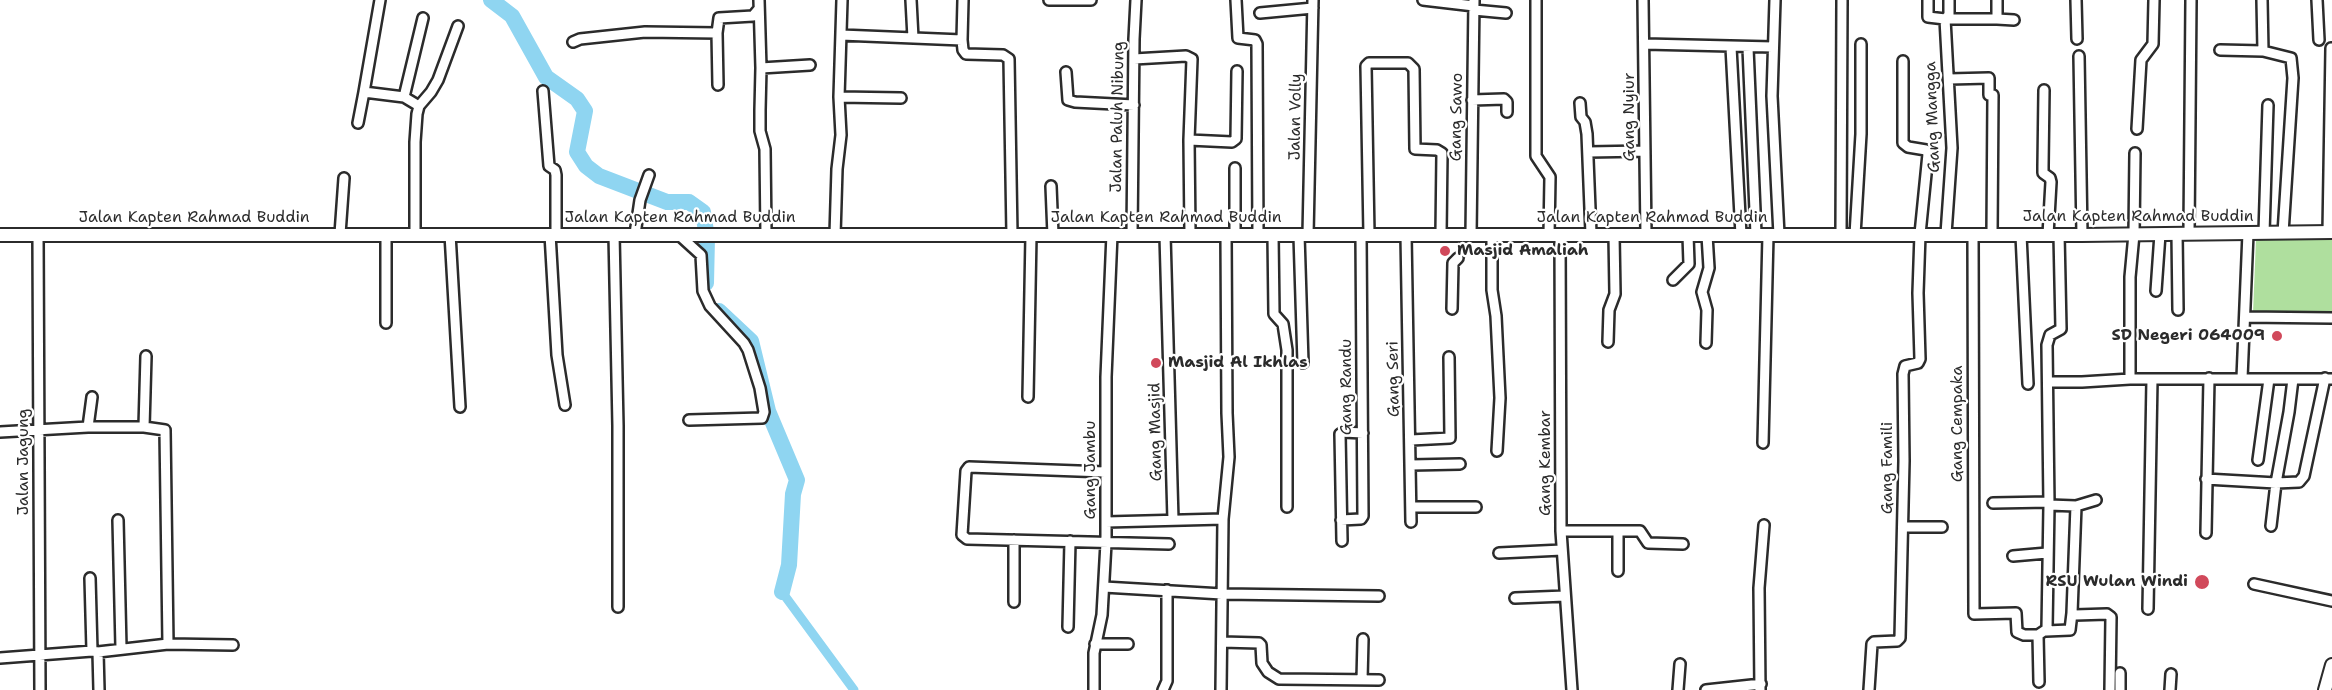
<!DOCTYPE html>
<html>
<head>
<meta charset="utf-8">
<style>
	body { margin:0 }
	canvas { display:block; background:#fff }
</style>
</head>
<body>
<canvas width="2332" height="690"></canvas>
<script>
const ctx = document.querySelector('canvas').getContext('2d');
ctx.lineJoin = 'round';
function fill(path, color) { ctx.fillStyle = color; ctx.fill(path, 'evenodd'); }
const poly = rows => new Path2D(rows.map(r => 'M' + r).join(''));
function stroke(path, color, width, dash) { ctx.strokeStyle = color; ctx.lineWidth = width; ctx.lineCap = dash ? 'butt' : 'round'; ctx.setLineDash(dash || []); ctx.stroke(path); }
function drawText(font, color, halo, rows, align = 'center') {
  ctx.font = font + ' "Shantell Sans",sans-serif'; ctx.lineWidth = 4.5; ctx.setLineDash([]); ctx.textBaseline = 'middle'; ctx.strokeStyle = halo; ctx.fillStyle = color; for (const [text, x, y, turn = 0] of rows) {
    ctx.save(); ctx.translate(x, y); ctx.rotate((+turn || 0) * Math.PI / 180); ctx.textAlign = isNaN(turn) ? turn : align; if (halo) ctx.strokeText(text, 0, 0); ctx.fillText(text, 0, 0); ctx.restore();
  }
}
const green = poly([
	[2256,240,2332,240,2332,313,2253,313]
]);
const canal = poly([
	[782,592,854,690]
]);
const river = poly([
	[491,0,512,16,546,77,577,99,585,111,577,152,586,166,599,176,667,202,689,202,703,212,707,238,706,283],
	[719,311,751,341,768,411,797,480,793,494,789,565,782,592]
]);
const minorTunnel = poly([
	[1458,258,1462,255,1461,244]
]);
const minor = poly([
	[380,0,364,92,404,97,419,106,417,114,415,142,415,234],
	[759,0,761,68,760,110,760,131,765,149,766,235],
	[911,0,913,38],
	[1049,0,1091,0],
	[1236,0,1238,38,1255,40,1257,44,1258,235],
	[1423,0,1474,6],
	[1536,0,1536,156,1550,177,1549,235],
	[1643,0,1646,235],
	[1775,0,1772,96,1779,235],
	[1928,0,1928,17,1945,19,1997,19,1997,0],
	[2076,0,2077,39],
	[2262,0,2263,51],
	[2317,0,2319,40],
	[1474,10,1506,13],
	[1260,13,1313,8],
	[1997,19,2014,20],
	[717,33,718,85],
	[841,35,962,40,963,0],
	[962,40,963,50,966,54,1003,55,1009,59,1012,235],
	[573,42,580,39,645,32,717,33,719,18,753,16,758,10],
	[1645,44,1773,47],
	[1731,47,1741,235],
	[1748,48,1756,234],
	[2220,50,2263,51,2291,58,2293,78,2283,233],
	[2079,56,2082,235],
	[1134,59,1186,56,1192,59,1189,140,1190,234],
	[761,68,810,65],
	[1066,72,1068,100,1075,102,1134,105],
	[1949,79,1989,78,1989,95,1993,95,1992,234],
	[2044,90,2043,166,2043,173,2050,178,2051,182,2048,235],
	[543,91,549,166,555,170,556,175,556,234],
	[404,97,423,18],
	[839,97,901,98],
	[1472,100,1504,99,1507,102,1507,112],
	[1580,103,1581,117,1585,122,1587,134,1591,234],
	[419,106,431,92,438,80,458,26],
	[358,123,364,92],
	[2137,129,2141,60,2153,44,2154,0],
	[1189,140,1232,142,1236,139,1237,71],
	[1588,152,1645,151],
	[1235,168,1235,235],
	[1051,186,1053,235],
	[2328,232,2331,48],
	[2177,233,2178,310],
	[2189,233,2191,0],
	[2264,233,2268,105],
	[340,234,344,178],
	[450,234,460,407],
	[550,234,557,355,565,405],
	[614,234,618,426,618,607],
	[635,234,640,200,649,175],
	[1841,234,1842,0],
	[1946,234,1952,148,1945,19,1949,15,1949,0],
	[1973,234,1974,614,2016,613,2017,632,2024,635,2038,635,2047,629,2049,505,2047,345,2050,335,2061,329,2059,234],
	[38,235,40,690],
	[679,235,701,255,703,291,710,306,744,343,748,350,760,388,764,412,762,418,689,420],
	[835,235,837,169,841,135,839,97,842,0],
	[1132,235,1134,39,1136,0],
	[1165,235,1173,520],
	[1273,235,1274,314,1283,324,1287,350,1287,507],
	[1299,235,1303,363],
	[1308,235,1313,0],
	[1369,235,1366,66,1369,63,1408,63,1414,69,1415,149,1437,150,1442,153,1441,234],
	[1406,235,1411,522],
	[1471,235,1474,0],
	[1492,235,1492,290,1496,316,1500,398,1497,451],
	[1560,235,1561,531,1572,690],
	[1855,235,1861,134,1861,44],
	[2021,235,2028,384],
	[1673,280,1689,264,1688,235],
	[2156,291,2160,234],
	[1452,309,1453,263,1458,258],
	[2245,317,2332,318],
	[386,323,386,234],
	[1608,342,1609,310,1615,294,1614,235],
	[1706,343,1707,310,1702,292,1709,268,1707,235],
	[2242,378,2248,233],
	[2130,379,2130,277,2134,234,2135,153],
	[2048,382,2082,382,2130,379,2332,379],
	[1028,397,1031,235],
	[88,427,92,397],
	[144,427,146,356],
	[0,432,88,427,144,427,165,430,168,644],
	[1411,440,1450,438,1449,357],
	[1763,443,1768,235],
	[2258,460,2269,379],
	[1411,465,1460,464],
	[1105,472,969,467,966,471,962,535,967,539,1169,544],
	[2206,479,2276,483,2299,482,2304,476,2325,378],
	[1993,503,2049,502],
	[2049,505,2076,506,2096,500],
	[2076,506,2072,613,2075,615,2107,614,2111,617,2110,690],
	[1411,507,1476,507],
	[118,520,121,648],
	[1341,520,1361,519,1363,516,1361,235],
	[1106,522,1223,519],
	[2271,526,2276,483,2289,412,2293,379],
	[1903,527,1942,527],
	[1561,531,1640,531,1648,543,1683,544],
	[1618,532,1618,571],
	[2206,533,2209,378],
	[1014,540,1014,602],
	[1342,541,1340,434,1343,432,1363,433],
	[1499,553,1562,550],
	[2013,556,2047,553],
	[90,578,92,651],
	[2254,584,2332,601],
	[1104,587,1222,594,1379,596],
	[1515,598,1565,596],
	[2148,609,2152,379],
	[1068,627,1070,541],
	[2046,631,2070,630,2072,613],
	[2038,635,2039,682],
	[1222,642,1259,643,1261,645,1262,663,1268,672,1279,679,1379,680],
	[1095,644,1128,644],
	[98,652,99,690],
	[0,658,92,651,98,652,168,644,233,645],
	[2120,673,2120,690],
	[1362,680,1363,639],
	[1094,690,1094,653,1102,615,1106,543,1106,377,1112,234],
	[1163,690,1167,681,1167,590],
	[1221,690,1223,519,1229,457,1227,413,1226,234],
	[1678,690,1680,664],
	[1706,690,1761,684],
	[1760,690,1759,588,1764,525],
	[1869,690,1872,644,1874,642,1897,641,1900,638,1904,461,1903,374,1905,366,1918,363,1920,359,1918,293,1920,234,1928,154,1926,150,1908,147,1903,143,1903,61],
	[2170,690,2171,674]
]);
const major = poly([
	[0,235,2082,235,2332,232],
	[2325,690,2332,665]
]);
const markers = [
	[1445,251,6,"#d1495b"],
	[2277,336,6,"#d1495b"],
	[1156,363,6,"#d1495b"],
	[2202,582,8,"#d1495b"]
];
const streetNames = [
	["Jalan Paluh Nibung",1118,117,-89],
	["Jalan Volly",1296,117,-89],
	["Gang Sawo",1457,117,-89],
	["Gang Nyiur",1630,117,-90],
	["Gang Mangga",1933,117,-92],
	["Jalan Kapten Rahmad Buddin",2138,217],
	["Jalan Kapten Rahmad Buddin",194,218],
	["Jalan Kapten Rahmad Buddin",680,218],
	["Jalan Kapten Rahmad Buddin",1166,218],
	["Jalan Kapten Rahmad Buddin",1652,218],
	["Gang Seri",1394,379,-91],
	["Gang Randu",1347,387,-90],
	["Gang Cempaka",1958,424,-90],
	["Gang Masjid",1156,432,-91],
	["Jalan Jagung",24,462,-90],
	["Gang Kembar",1546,463,-90],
	["Gang Famili",1888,468,-90],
	["Gang Jambu",1091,470,-90]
];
const poiNames = [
	["Masjid Amaliah",1457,251],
	["SD Negeri 064009",2265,336,"right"],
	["Masjid Al Ikhlas",1168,363],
	["RSU Wulan Windi",2188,582,"right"]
];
fill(green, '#afdf9e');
stroke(canal, '#8fd5f1', 9);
stroke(river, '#8fd5f1', 16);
stroke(minorTunnel, '#d5d5d5', 9, [9, 4.5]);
stroke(minor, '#2b2b2b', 14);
stroke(major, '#2b2b2b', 16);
stroke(minor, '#fff', 9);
stroke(major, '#fff', 12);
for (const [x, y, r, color] of markers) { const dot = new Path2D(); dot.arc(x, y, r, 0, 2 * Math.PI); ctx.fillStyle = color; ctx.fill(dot); stroke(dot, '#fff', 2); }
drawText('16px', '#2b2b2b', '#fff', streetNames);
drawText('bold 16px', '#2b2b2b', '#fff', poiNames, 'left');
</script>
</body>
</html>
